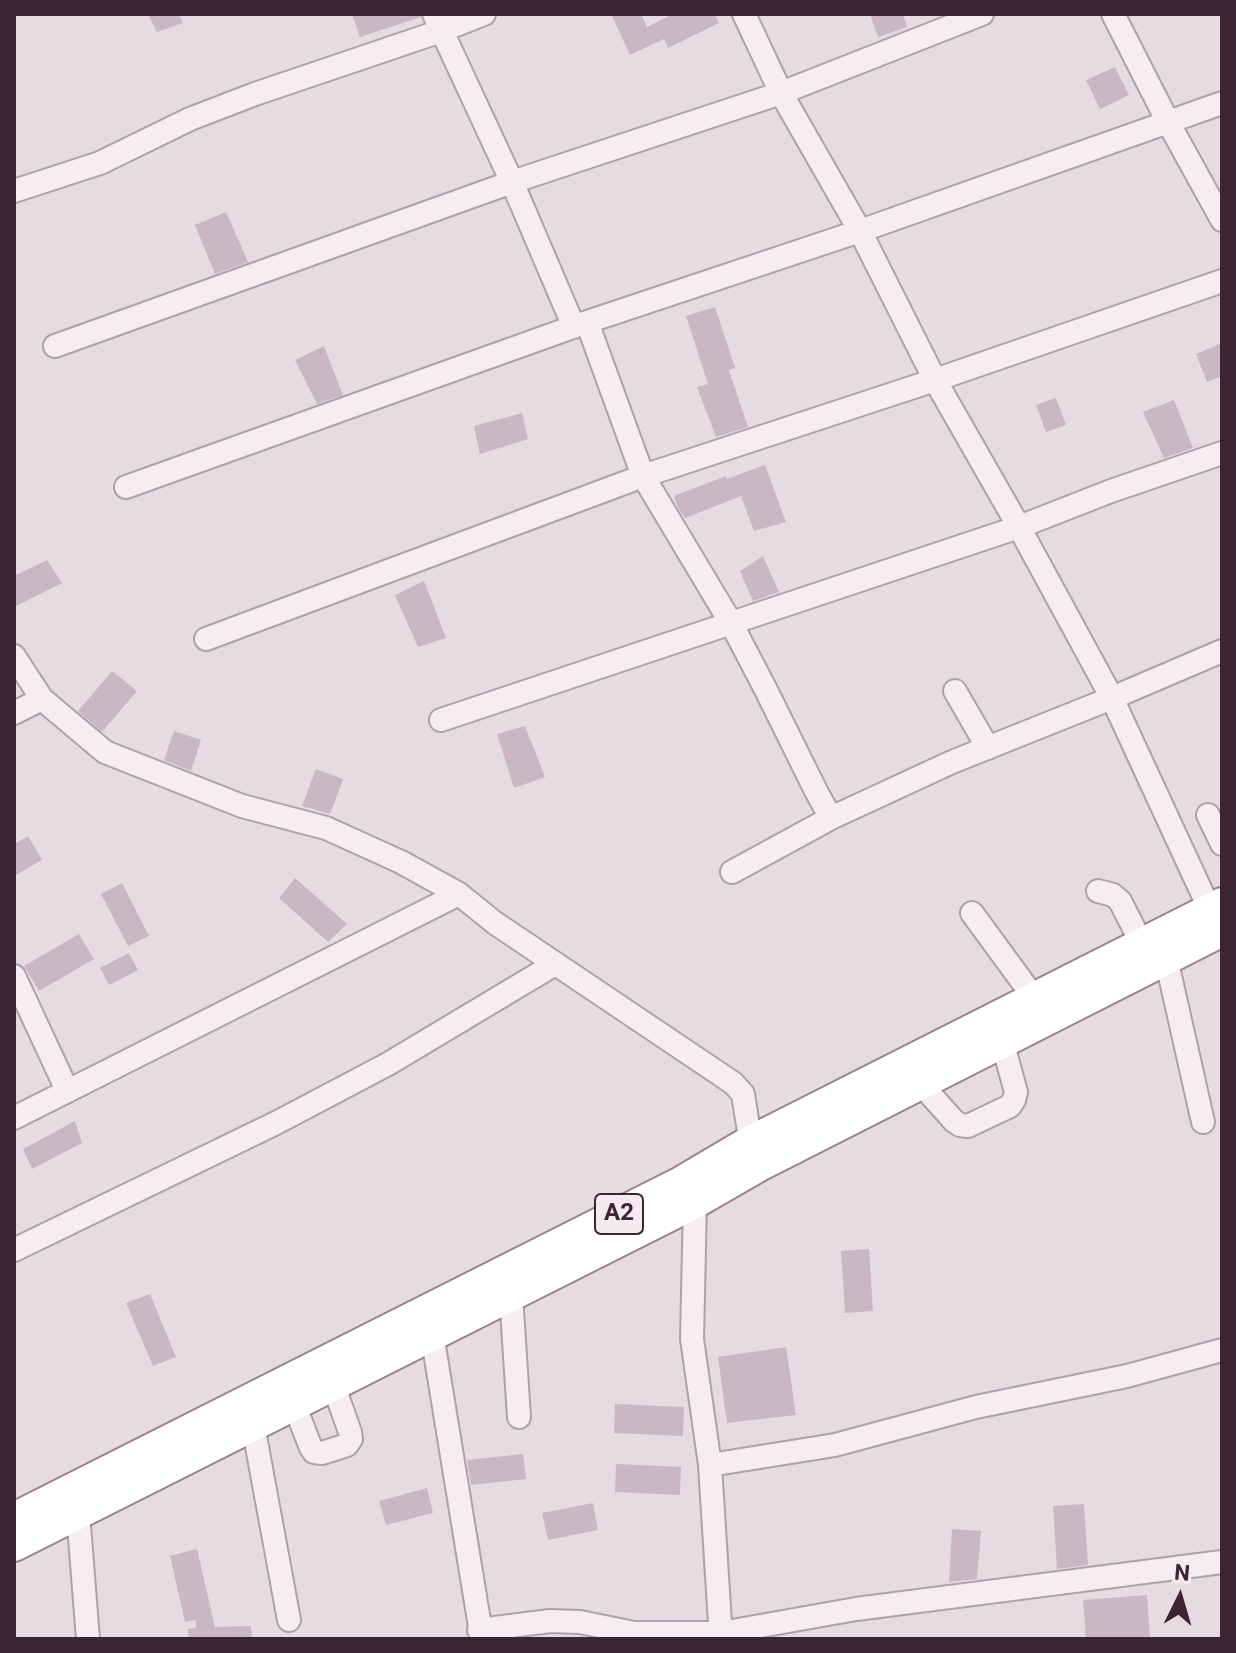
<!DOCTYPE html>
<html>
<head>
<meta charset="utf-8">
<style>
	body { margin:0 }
	#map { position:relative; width:1236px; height:1653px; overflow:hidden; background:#e6dbe1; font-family:Roboto,sans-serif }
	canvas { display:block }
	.frame { position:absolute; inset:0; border:16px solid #3d2431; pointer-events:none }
	.north { position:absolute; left:1140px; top:1557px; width:80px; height:80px; -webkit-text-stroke:6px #f4eaf0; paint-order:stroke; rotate:5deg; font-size:22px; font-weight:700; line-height:32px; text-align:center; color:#3d2431 }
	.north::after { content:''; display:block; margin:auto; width:28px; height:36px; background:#3d2431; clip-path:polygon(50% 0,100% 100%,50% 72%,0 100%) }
</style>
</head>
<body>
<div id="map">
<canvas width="1236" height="1653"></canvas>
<div class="frame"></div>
<div class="north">N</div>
</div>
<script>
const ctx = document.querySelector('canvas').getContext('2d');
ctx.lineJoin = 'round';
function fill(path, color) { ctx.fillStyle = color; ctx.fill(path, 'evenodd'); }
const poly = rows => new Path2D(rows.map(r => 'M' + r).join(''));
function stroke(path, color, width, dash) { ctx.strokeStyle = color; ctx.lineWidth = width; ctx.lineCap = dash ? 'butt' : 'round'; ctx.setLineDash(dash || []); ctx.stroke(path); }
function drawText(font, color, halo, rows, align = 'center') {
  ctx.font = font + ' Roboto,sans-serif'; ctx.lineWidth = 8; ctx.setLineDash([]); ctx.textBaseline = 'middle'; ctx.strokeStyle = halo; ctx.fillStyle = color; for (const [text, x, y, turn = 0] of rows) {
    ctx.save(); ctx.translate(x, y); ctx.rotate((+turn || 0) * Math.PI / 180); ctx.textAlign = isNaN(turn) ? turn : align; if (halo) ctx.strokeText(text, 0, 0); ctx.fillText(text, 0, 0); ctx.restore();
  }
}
const building = poly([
	[148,14,178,14,183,23,157,32],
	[352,14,420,14,421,17,360,37],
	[611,14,641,14,647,27,673,14,714,14,719,23,668,48,664,39,630,55],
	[870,14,903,14,907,27,878,37],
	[1115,67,1129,95,1100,109,1086,80],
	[226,212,248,262,215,274,195,225],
	[715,307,735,368,729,370,748,427,716,437,697,387,708,384,686,316],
	[1222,343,1222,376,1207,382,1196,354],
	[324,346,343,395,317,404,295,360],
	[1056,398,1066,425,1046,432,1036,405],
	[1174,400,1193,448,1164,458,1143,412],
	[522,413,528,439,480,454,474,426],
	[765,465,786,522,754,531,741,496,685,518,678,508,674,496,726,476,727,479],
	[763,556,779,592,753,601,740,571],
	[47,560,62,583,14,607,14,576],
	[424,581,446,638,418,647,395,595],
	[112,671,137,691,102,732,78,711],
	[525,726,545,777,514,788,497,734],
	[174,731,201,740,191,771,164,760],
	[316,769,343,779,330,814,302,806],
	[28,836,42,860,14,876,14,844],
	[295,878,347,924,328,942,279,898],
	[122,883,149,936,128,946,101,894],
	[79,934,94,959,39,991,24,966],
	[129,953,138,970,109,985,100,968],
	[75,1121,82,1143,32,1169,23,1149],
	[869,1249,873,1311,845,1313,841,1251],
	[150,1294,176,1357,153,1366,126,1303],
	[786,1347,796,1415,727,1423,718,1357],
	[615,1404,684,1407,683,1436,614,1433],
	[523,1454,526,1479,471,1485,467,1460],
	[616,1464,681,1467,680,1495,615,1492],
	[427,1488,433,1513,386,1525,379,1501],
	[593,1503,598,1530,548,1540,542,1513],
	[1084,1504,1088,1565,1057,1569,1053,1506],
	[952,1529,981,1531,977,1579,949,1582],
	[197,1549,215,1627,251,1626,252,1639,189,1639,188,1629,196,1628,196,1620,185,1622,170,1556],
	[1147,1595,1150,1639,1086,1639,1083,1600]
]);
const minor = poly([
	[434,14,512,182,574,327],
	[744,14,781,93,860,231,935,380,1019,527,1112,698,1210,910],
	[1113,14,1168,122,1222,220],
	[14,191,100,163,190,119,255,94,441,31,484,14],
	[587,322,643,476,731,623,766,690,816,791,831,818],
	[55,346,512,182,781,93,982,14],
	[126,487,587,322,860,231,1222,103],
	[206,639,643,476,935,380,1222,281],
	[14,656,42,699,105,752,242,806,326,828,401,862,459,894,495,923,733,1083,743,1094,749,1132,747,1144],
	[955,691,988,748],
	[14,713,42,699],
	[441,720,1019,527,1111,491,1222,453],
	[1208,815,1222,844],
	[732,872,831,818,952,762,1112,698,1222,651],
	[1098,891,1113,895,1120,901,1142,944],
	[972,913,1035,999],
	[1166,958,1203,1122],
	[14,976,67,1090],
	[920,1083,954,1121,960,1125,968,1126,1010,1106,1014,1100,1016,1092,1002,1041],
	[14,1118,459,894],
	[695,1202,692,1339,710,1465,721,1639],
	[14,1250,276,1123,388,1064,555,964],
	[511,1295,519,1417],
	[432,1334,482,1639],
	[294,1404,311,1448,314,1452,322,1453,347,1445,351,1439,350,1432,333,1384],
	[253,1425,289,1620],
	[710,1465,835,1445,976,1407,1127,1376,1222,1350],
	[78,1513,88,1639],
	[479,1630,550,1621,580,1622,634,1633,721,1633,856,1609,1222,1562]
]);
const highway = poly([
	[14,1519,681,1183,747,1144,1222,904],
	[14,1545,695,1202,761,1164,1222,930]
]);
const shields = [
	[619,1214,48]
];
const shieldNames = [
	["A2",619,1214]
];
fill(building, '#c9b8c1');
stroke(minor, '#b0a0a9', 26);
stroke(highway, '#9e8190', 36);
stroke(minor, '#f5edf1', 22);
stroke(highway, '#fff', 32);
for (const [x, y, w] of shields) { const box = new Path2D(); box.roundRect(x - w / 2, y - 20, w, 40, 6); ctx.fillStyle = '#f4eaf0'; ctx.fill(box); stroke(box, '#3d2431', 2); }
drawText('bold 24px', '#3d2431', null, shieldNames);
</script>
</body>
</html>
